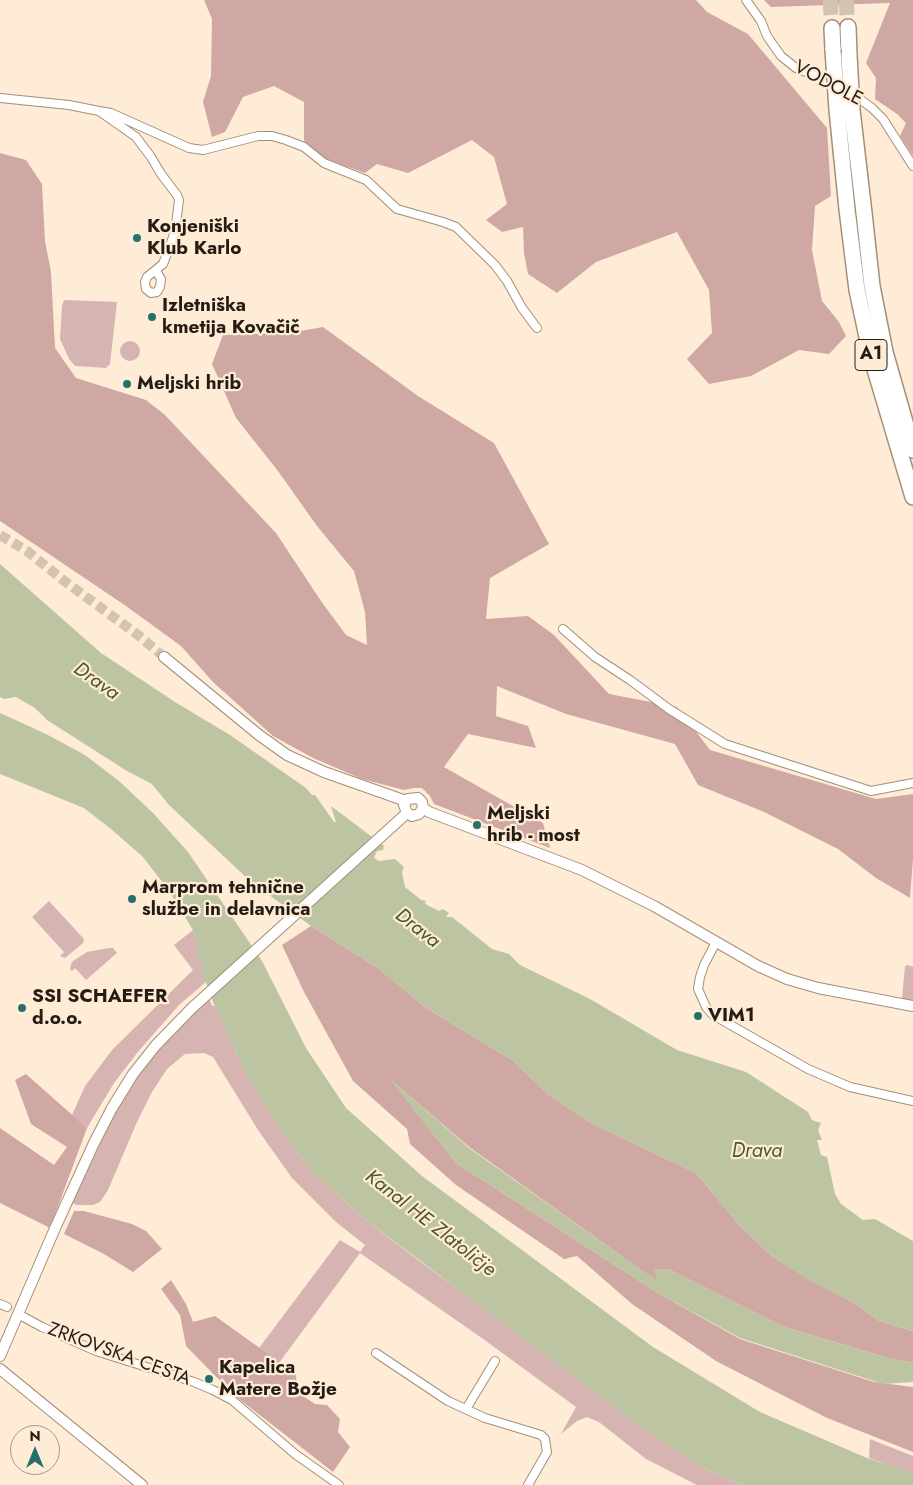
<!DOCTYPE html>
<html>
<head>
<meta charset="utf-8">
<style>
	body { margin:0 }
	#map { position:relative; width:913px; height:1485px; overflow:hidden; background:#feecd7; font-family:Jost,sans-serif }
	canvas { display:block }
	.north { position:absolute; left:10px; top:1425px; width:50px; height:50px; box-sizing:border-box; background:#feecd7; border:1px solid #a79989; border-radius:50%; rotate:0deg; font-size:14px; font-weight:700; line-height:20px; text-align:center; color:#251d13 }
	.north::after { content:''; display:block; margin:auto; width:18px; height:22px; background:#26706b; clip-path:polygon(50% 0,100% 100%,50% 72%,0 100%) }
</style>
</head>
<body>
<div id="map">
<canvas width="913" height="1485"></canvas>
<div class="north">N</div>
</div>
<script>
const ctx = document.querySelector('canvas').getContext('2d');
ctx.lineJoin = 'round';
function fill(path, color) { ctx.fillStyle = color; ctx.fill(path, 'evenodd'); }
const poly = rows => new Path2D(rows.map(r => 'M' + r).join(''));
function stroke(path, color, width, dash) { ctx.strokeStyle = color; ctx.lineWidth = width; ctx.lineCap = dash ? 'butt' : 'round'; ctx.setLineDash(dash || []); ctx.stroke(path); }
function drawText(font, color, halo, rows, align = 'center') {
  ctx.font = font + ' Jost,sans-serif'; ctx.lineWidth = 4.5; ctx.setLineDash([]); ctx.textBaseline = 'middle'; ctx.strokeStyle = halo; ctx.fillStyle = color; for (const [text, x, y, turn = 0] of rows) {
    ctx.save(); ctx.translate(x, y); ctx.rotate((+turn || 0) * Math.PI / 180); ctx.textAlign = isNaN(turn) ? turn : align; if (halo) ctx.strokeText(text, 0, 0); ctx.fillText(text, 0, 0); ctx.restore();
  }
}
const green = poly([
	[64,300,117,302,110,364,106,368,75,366,69,359,60,339,62,306],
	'120 351a10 10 0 1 1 20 0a10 10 0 1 1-20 0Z',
	[49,901,84,939,83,943,65,958,60,956,64,952,32,917],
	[193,930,206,982,179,1005,137,1053,114,1083,87,1128,72,1115,85,1086,112,1050,193,970,174,945],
	[109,948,113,948,117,953,86,980,75,968,72,971,70,969,71,964,73,961,87,952],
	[908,965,913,967,913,1001,902,999,905,966],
	[209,997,212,1006,215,1006,243,1068,287,1139,311,1170,362,1217,418,1260,705,1469,743,1485,697,1485,646,1459,599,1422,587,1417,577,1421,561,1434,576,1407,486,1341,360,1253,279,1363,259,1348,340,1240,360,1252,365,1245,336,1222,292,1178,258,1130,213,1057,204,1053,185,1054,167,1069,152,1092,137,1122,108,1190,100,1202,93,1205,77,1205,72,1203,115,1112,137,1074,156,1050],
	[870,1439,913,1456,913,1474,869,1458]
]);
const forest = poly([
	[204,0,696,0,707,12,748,34,827,128,831,196,815,206,812,250,822,301,839,322,846,336,829,354,799,350,751,376,709,384,687,359,712,333,709,290,677,232,596,262,557,293,528,274,524,253,523,227,502,232,486,220,507,204,494,157,472,140,408,173,377,164,365,173,326,159,304,141,304,102,274,86,243,97,225,132,212,137,203,102,211,76,212,19],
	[764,0,913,0,913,156,900,136,906,123,897,114,875,99,876,78,866,63,890,3,771,7],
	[0,153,26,160,42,184,45,241,51,272,55,348,76,378,146,400,165,415,276,533,321,601,346,635,367,645,365,612,354,571,317,526,278,471,236,418,212,364,223,335,289,333,323,327,418,396,494,443,549,544,490,578,486,619,528,616,554,635,609,694,677,707,710,750,876,799,913,794,913,858,910,898,876,878,838,849,764,812,698,785,675,744,566,714,497,686,496,716,528,726,536,748,468,734,444,767,543,823,550,848,434,804,430,796,422,788,414,788,404,790,362,779,313,758,273,736,213,682,181,646,126,606,0,521],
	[311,926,378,968,425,1007,512,1060,549,1095,591,1123,696,1173,740,1226,773,1257,808,1279,856,1304,879,1321,913,1331,913,1363,888,1358,784,1327,668,1269,658,1282,469,1147,391,1080,456,1163,658,1293,740,1339,874,1382,913,1387,913,1452,827,1418,716,1361,632,1304,577,1256,564,1259,456,1185,410,1144,407,1129,353,1081,304,992,282,945],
	[26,1074,87,1128,50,1228,0,1203,0,1128,54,1165,67,1147,31,1124,15,1080],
	[74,1211,84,1211,132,1224,146,1231,162,1249,133,1272,104,1254,64,1234],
	[171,1280,186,1304,193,1322,215,1316,296,1374,297,1392,315,1404,327,1405,340,1419,338,1432,350,1447,333,1472,234,1395,186,1346,180,1315,161,1289]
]);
const water = poly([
	[0,564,101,653,175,702,230,735,306,788,312,795,315,795,334,822,336,822,331,806,384,846,383,850,377,851,374,858,379,861,395,859,404,867,402,872,405,887,421,900,426,901,425,903,427,905,439,911,443,909,449,913,446,917,452,917,492,949,509,954,520,965,590,999,677,1050,746,1072,808,1112,812,1120,821,1123,818,1130,822,1140,817,1140,821,1155,827,1157,835,1194,841,1204,863,1220,875,1219,913,1241,913,1331,879,1321,856,1304,807,1279,773,1257,740,1226,696,1173,591,1123,549,1095,512,1060,425,1007,378,968,311,926,249,880,169,805,152,784,127,771,47,720,35,708,16,697,4,699,0,697],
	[0,713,46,734,85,755,119,781,153,813,188,852,262,961,306,1048,346,1108,422,1176,653,1347,760,1412,867,1458,913,1473,913,1485,743,1485,705,1469,633,1421,362,1217,311,1170,287,1139,265,1105,243,1068,213,1002,204,977,193,930,167,888,142,856,111,829,84,808,0,774],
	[388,1077,469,1148,657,1281,654,1269,668,1269,784,1327,888,1358,913,1363,913,1382,883,1384,740,1338,658,1293,456,1163]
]);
const tertiaryTunnel = poly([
	[0,535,27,551,63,580,138,635,164,657]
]);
const motorwayTunnel = poly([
	[830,0,832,28],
	[846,0,848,27]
]);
const minor = poly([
	[746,0,761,21,767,36,781,56,796,68,836,84],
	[850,92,872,108,883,119,913,166],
	[0,98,69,105,99,111,136,137,151,157,161,174,177,195,179,200,175,232,163,264,147,277,145,282,146,289,151,293,157,292,160,287,161,279,156,271],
	[99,111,111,113,189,148,203,150,258,136,272,136,286,140,304,147,324,163,366,180,397,209,443,222,456,227,495,265,507,281,522,308,537,328],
	[563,629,595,657,630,680,669,709,725,744,871,791,913,783],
	[716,942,704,965,700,977,698,989,706,1007,713,1015,808,1069,850,1087,913,1101],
	[0,1304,7,1307],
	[18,1314,42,1327,96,1351,194,1382,213,1390,232,1400,295,1454,339,1485],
	[376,1353,448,1401,485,1418,541,1435,545,1439,547,1452,528,1485],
	[466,1409,495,1361]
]);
const tertiary = poly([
	[164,657,259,735,287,755,324,772,406,801],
	[423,808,419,814,412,816,407,813,404,805,408,799,418,798,422,802,423,808,429,812,582,870,654,906,758,966,787,979,818,988,913,1006],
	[0,1356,56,1226,94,1143,112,1108,133,1074,156,1045,192,1008,407,813],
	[0,1369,142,1485]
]);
const motorway = poly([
	[848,27,849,55],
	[832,28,833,50],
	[847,209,857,290,871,356,913,497],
	[864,213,872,286,885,352,913,450]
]);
const motorwayBridge = poly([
	[833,50,837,110,847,209],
	[849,55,852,110,864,213]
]);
const markers = [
	[137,238,5,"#26706b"],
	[152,317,5,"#26706b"],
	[127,384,5,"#26706b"],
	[477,825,5,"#26706b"],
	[132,899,5,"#26706b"],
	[22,1008,5,"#26706b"],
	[698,1016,5,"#26706b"],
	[209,1379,5,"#26706b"]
];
const shields = [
	[871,355,32]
];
const shieldNames = [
	["A1",871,355]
];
const streetNames = [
	["VODOLE",828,84,28],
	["ZRKOVSKA CESTA",119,1355,20]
];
const poiNames = [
	["Konjeniški",147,227],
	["Klub Karlo",147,249],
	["Izletniška",162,306],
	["kmetija Kovačič",162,328],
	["Meljski hrib",137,384],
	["Meljski",487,814],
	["hrib - most",487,836],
	["Marprom tehnične",142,888],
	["službe in delavnica",142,910],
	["SSI SCHAEFER",32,997],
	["d.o.o.",32,1019],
	["VIM1",708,1016],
	["Kapelica",219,1368],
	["Matere Božje",219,1390]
];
const waterNames = [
	["Drava",96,682,35],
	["Drava",417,929,38],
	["Drava",757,1152],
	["Kanal HE Zlatoličje",430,1224,38]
];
fill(green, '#d6b4b1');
fill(forest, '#cfa8a3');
fill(water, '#bcc4a2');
stroke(tertiaryTunnel, '#d3c3b0', 10, [10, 5]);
stroke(motorwayTunnel, '#d3c3b0', 15, [15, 8]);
stroke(minor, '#a48f77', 10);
stroke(tertiary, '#a48f77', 12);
stroke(motorway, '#a48f77', 18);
stroke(minor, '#fff', 8);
stroke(tertiary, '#fff', 10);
stroke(motorway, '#fff', 15);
stroke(motorwayBridge, '#a48f77', 18, []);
stroke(motorwayBridge, '#fff', 15);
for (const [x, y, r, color] of markers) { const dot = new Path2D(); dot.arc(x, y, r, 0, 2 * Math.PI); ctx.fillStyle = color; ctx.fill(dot); stroke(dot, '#feecd7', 2); }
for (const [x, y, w] of shields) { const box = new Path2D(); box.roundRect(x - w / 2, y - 15.5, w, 31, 4); ctx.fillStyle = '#feecd7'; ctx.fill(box); stroke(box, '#251d13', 1); }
drawText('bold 18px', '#251d13', null, shieldNames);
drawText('19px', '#251d13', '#feecd7', streetNames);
drawText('bold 19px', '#251d13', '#feecd7', poiNames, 'left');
drawText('italic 20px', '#4f5924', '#feecd7', waterNames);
</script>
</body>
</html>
